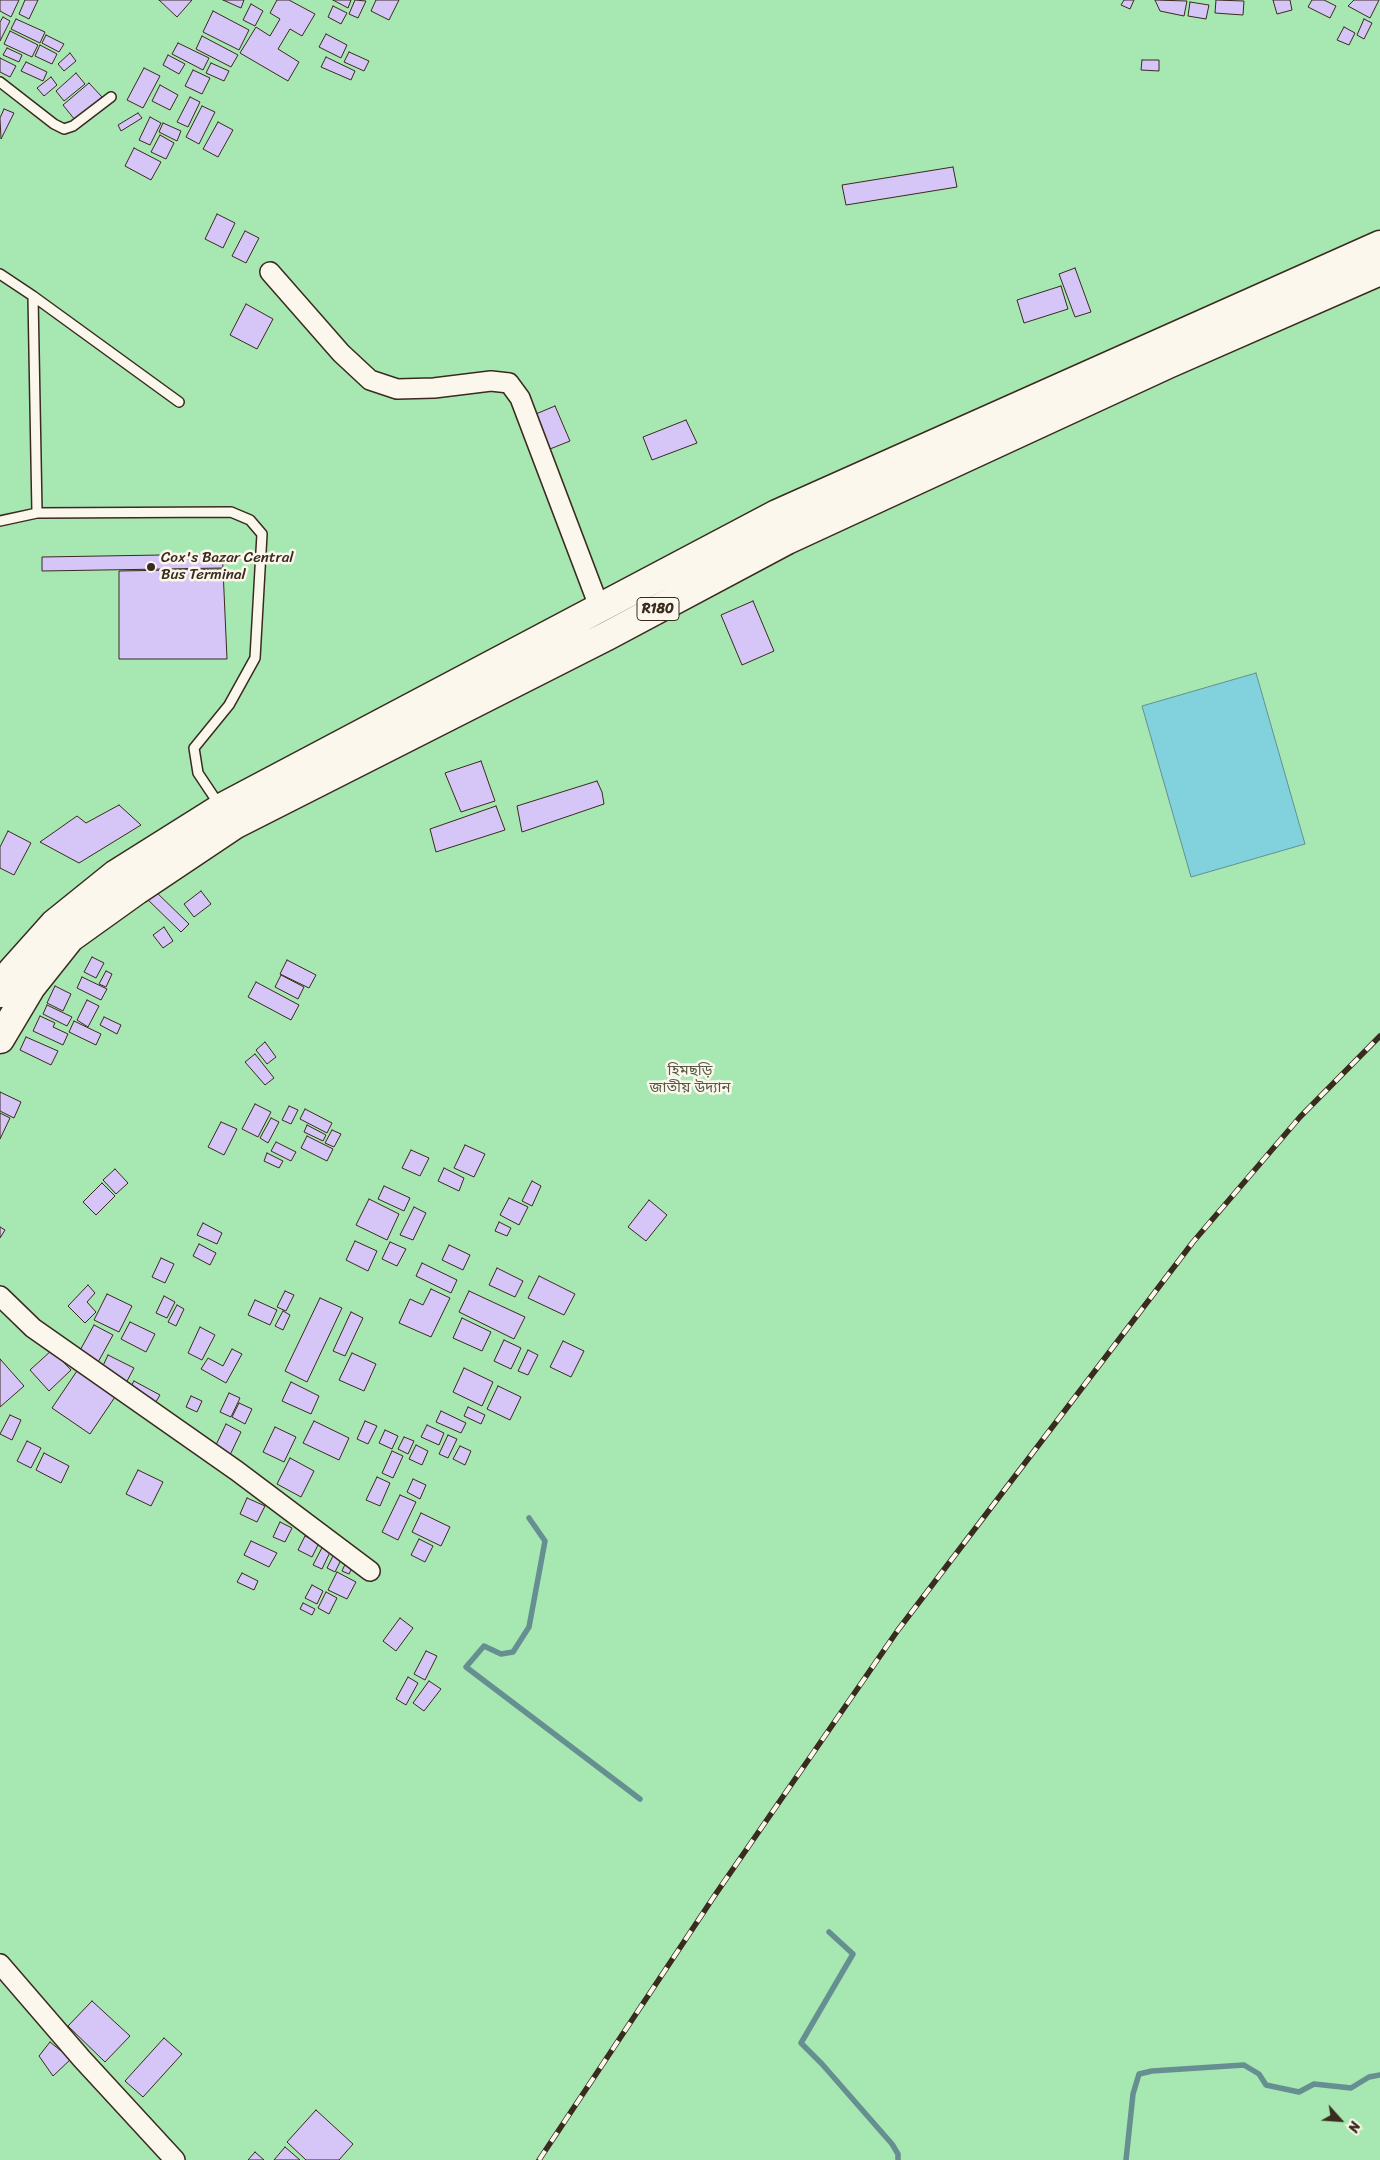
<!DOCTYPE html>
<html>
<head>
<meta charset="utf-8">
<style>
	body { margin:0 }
	#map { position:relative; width:1380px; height:2160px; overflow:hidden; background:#f0e8ef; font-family:Sriracha,sans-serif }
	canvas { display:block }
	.north { position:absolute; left:1315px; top:2095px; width:50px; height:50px; -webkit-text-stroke:4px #fbf7ec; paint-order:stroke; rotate:116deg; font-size:14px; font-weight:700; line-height:20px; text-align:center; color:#3b2a1e }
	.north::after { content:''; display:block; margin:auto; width:18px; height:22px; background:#3b2a1e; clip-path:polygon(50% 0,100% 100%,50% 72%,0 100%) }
</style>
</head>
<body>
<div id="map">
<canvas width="1380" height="2160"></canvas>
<div class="north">N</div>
</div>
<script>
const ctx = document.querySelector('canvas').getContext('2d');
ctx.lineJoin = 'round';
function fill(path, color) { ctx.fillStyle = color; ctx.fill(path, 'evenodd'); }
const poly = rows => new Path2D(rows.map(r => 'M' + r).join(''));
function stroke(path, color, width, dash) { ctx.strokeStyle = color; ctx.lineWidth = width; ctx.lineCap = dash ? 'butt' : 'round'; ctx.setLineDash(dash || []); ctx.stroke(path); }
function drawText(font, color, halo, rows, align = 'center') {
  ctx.font = font + ' Sriracha,"Noto Sans Bengali",sans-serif'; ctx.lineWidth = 5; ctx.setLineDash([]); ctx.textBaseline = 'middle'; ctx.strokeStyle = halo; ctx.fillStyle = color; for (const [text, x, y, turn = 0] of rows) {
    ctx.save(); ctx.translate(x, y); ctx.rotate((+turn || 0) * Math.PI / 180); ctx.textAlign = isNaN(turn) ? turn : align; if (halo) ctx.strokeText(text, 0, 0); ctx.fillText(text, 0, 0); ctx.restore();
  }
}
const green = poly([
	[0,0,1380,0,1380,2160,0,2160]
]);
const water = poly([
	[1256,673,1305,844,1191,877,1142,706,1256,673]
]);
const stream = poly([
	[529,1518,545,1541,529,1627,513,1652,501,1654,484,1646,466,1667,640,1799],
	[829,1932,853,1954,801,2043,822,2064,892,2144,898,2154,898,2160],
	[1126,2160,1133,2094,1139,2074,1152,2071,1244,2065,1259,2074,1266,2085,1299,2092,1314,2084,1351,2088,1369,2077,1380,2075]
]);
const building = poly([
	[0,0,19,0,11,17,0,11,0,0],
	[25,0,38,0,29,19,19,14,25,0],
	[159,0,192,0,177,17,159,0],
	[223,0,244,0,241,8,223,0],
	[277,0,289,0,315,14,302,36,290,29,278,49,299,62,288,81,240,53,256,27,270,36,280,19,270,13,277,0],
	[333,0,351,0,348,8,333,0],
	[355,0,366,1,358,18,349,14,355,0],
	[376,0,399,0,389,20,371,11,376,0],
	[1124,0,1134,0,1130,9,1121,5,1124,0],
	[1155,0,1187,1,1184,16,1160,11,1155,0],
	[1216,0,1244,1,1243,15,1215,13,1216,0],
	[1273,0,1290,0,1292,10,1277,14,1273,0],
	[1312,0,1324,0,1336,6,1330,18,1308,7,1312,0],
	[1354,0,1379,0,1370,18,1348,6,1354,0],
	[1190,2,1209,5,1206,19,1188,16,1190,2],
	[251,4,263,11,255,26,243,20,251,4],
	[333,6,347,13,341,24,328,17,333,6],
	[213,11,249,30,239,50,203,32,213,11],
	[3,17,10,21,0,41,0,22,3,17],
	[16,19,45,32,40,43,11,29,16,19],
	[1364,19,1372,23,1364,39,1357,35,1364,19],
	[1344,27,1355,33,1349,45,1337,40,1344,27],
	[10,31,38,45,32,57,4,44,10,31],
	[326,34,347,45,341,58,319,47,326,34],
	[46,35,64,44,59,52,42,43,46,35],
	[202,36,238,55,231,67,196,49,202,36],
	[178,43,209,58,203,70,172,54,178,43],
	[40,45,57,54,52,64,35,56,40,45],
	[7,48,22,55,19,62,3,55,7,48],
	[349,52,369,61,364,71,344,62,349,52],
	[70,53,76,61,64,71,58,64,70,53],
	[168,55,185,64,179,74,163,65,168,55],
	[326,57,355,71,351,80,321,67,326,57],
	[0,58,16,66,10,77,0,72,0,58],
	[1142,60,1159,60,1159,71,1141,70,1142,60],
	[26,62,47,72,43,81,21,71,26,62],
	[211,63,229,71,224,81,206,73,211,63],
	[144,68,160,76,143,108,127,100,144,68],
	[193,70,210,78,202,94,185,86,193,70],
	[76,73,85,84,64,101,56,91,76,73],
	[51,77,57,85,44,96,37,88,51,77],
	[89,83,102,97,75,120,63,105,89,83],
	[160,85,178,95,170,110,152,101,160,85],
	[190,97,200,102,188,127,177,122,190,97],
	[202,106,215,112,199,144,186,137,202,106],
	[4,109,14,113,1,139,0,118,4,109],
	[138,113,142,118,121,131,118,125,138,113],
	[150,117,161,123,150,145,139,140,150,117],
	[218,122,233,130,218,157,203,149,218,122],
	[163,123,181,131,177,141,159,132,163,123],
	[160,135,174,143,166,159,151,152,160,135],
	[134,148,161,162,151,180,125,166,134,148],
	[953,167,957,187,846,205,842,185,953,167],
	[217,214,235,223,223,248,205,239,217,214],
	[245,231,259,238,246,263,232,256,245,231],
	[1075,268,1091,312,1075,317,1059,274,1075,268],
	[1061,286,1068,309,1024,323,1017,300,1061,286],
	[246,304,273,319,257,349,230,335,246,304],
	[555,406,570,441,545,451,531,416,555,406],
	[686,420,697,443,652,460,643,437,686,420],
	[222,554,223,568,42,571,42,557,222,554],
	[223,569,227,659,119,659,119,571,223,569],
	[753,601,774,651,742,665,721,615,753,601],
	[481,761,495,801,461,812,445,773,481,761],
	[597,781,602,792,604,804,522,832,517,806,597,781],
	[119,805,141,825,79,863,40,842,77,816,86,823,119,805],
	[496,806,505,830,436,852,430,829,496,806],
	[8,831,31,843,14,875,0,868,0,847,8,831],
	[151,887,189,924,181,932,143,895,151,887],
	[201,891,211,904,194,917,184,904,201,891],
	[164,927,173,941,163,948,153,935,164,927],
	[92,957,104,963,96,978,84,972,92,957],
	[287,960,316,975,309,988,280,974,287,960],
	[106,971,112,974,106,987,99,984,106,971],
	[281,975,304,987,298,999,275,987,281,975],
	[82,977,107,989,101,1000,77,988,82,977],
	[256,982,299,1005,291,1020,248,997,256,982],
	[55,986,71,994,63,1011,47,1003,55,986],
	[87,1000,99,1006,88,1027,77,1020,87,1000],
	[47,1005,72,1017,67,1026,43,1014,47,1005],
	[40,1016,55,1023,53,1027,68,1034,63,1045,33,1031,40,1016],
	[104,1017,121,1025,117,1034,100,1025,104,1017],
	[74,1021,101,1034,96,1045,69,1032,74,1021],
	[26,1037,58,1051,51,1065,20,1050,26,1037],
	[265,1042,276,1057,267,1064,256,1050,265,1042],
	[255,1054,274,1078,265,1085,245,1062,255,1054],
	[0,1092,21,1102,14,1118,0,1111,0,1092],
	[255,1104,271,1112,258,1137,242,1129,255,1104],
	[289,1106,298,1110,291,1124,282,1120,289,1106],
	[305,1109,332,1123,327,1133,300,1119,305,1109],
	[0,1113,10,1118,0,1139,0,1113],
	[271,1118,279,1122,268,1143,260,1138,271,1118],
	[221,1122,237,1129,224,1155,208,1147,221,1122],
	[307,1125,326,1135,323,1141,304,1132,307,1125],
	[332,1130,341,1134,334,1147,325,1143,332,1130],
	[307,1136,333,1149,327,1161,301,1148,307,1136],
	[276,1142,296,1152,291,1161,271,1151,276,1142],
	[465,1145,485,1154,474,1177,454,1168,465,1145],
	[411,1150,429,1158,420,1176,402,1168,411,1150],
	[267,1153,283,1161,279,1168,264,1161,267,1153],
	[444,1168,464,1178,459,1191,438,1181,444,1168],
	[115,1169,128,1183,116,1194,103,1180,115,1169],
	[532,1181,541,1186,532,1206,522,1201,532,1181],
	[102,1183,115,1196,96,1215,83,1202,102,1183],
	[384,1186,410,1198,404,1211,378,1199,384,1186],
	[509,1198,528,1207,519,1225,500,1215,509,1198],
	[369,1199,399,1214,387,1240,356,1225,369,1199],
	[649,1200,667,1215,646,1241,628,1227,649,1200],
	[414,1207,426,1213,413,1240,400,1235,414,1207],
	[499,1222,511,1228,507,1236,495,1231,499,1222],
	[203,1223,222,1233,217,1244,197,1235,203,1223],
	[0,1227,5,1230,0,1238,0,1227],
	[355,1241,377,1251,368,1271,346,1260,355,1241],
	[390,1242,406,1249,397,1266,382,1259,390,1242],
	[199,1244,216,1253,210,1265,193,1256,199,1244],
	[449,1245,470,1255,463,1270,442,1260,449,1245],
	[161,1258,174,1264,165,1283,152,1277,161,1258],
	[422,1263,457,1280,451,1293,416,1276,422,1263],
	[497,1268,523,1281,515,1297,489,1285,497,1268],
	[539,1276,575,1294,564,1315,528,1298,539,1276],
	[88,1285,95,1293,87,1302,96,1312,85,1323,68,1306,88,1285],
	[431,1289,450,1298,431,1337,399,1323,410,1299,423,1305,431,1289],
	[285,1291,294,1295,286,1311,277,1307,285,1291],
	[469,1291,525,1317,514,1339,459,1312,469,1291],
	[107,1294,132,1306,119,1332,94,1320,107,1294],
	[164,1296,175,1302,167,1318,156,1313,164,1296],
	[320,1298,342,1308,307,1382,285,1371,320,1298],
	[255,1300,277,1310,270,1325,248,1315,255,1300],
	[177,1305,184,1309,176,1326,168,1322,177,1305],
	[283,1311,290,1315,283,1330,275,1326,283,1311],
	[351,1312,363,1318,345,1356,333,1351,351,1312],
	[462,1318,491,1332,482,1351,453,1338,462,1318],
	[130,1322,155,1334,146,1352,121,1339,130,1322],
	[94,1325,113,1335,97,1364,78,1354,94,1325],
	[200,1327,215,1335,202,1360,188,1353,200,1327],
	[504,1340,521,1348,511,1369,494,1361,504,1340],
	[563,1341,584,1351,571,1377,550,1367,563,1341],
	[232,1349,242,1354,226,1383,201,1369,208,1358,223,1366,232,1349],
	[52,1350,71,1370,49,1391,30,1370,52,1350],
	[528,1350,538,1355,528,1375,518,1371,528,1350],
	[352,1353,376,1364,364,1391,339,1380,352,1353],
	[108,1355,134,1368,126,1383,101,1370,108,1355],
	[0,1359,24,1386,0,1407,0,1359],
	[81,1365,119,1391,90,1434,52,1408,81,1365],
	[464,1368,493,1382,482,1406,453,1392,464,1368],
	[134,1381,160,1395,154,1405,129,1390,134,1381],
	[291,1382,319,1396,311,1414,282,1401,291,1382],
	[498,1386,521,1397,510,1420,487,1409,498,1386],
	[229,1393,240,1398,231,1417,220,1412,229,1393],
	[191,1396,202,1401,197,1412,186,1407,191,1396],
	[239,1403,252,1409,245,1424,232,1417,239,1403],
	[468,1407,485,1415,481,1424,464,1416,468,1407],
	[441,1411,466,1423,461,1433,436,1422,441,1411],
	[10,1415,21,1420,12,1440,0,1434,10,1415],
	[314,1421,349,1438,339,1460,303,1443,314,1421],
	[365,1421,377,1426,368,1444,357,1439,365,1421],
	[226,1424,241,1432,230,1455,215,1447,226,1424],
	[427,1425,444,1433,439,1445,421,1437,427,1425],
	[275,1427,296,1437,284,1462,263,1452,275,1427],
	[385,1430,398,1436,392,1449,379,1443,385,1430],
	[448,1435,457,1439,448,1458,439,1454,448,1435],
	[404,1437,414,1441,408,1454,398,1449,404,1437],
	[27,1441,41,1448,31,1468,17,1461,27,1441],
	[416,1445,428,1451,422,1465,409,1459,416,1445],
	[460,1446,471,1451,465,1465,453,1459,460,1446],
	[392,1451,403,1456,393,1478,382,1473,392,1451],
	[44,1453,69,1466,61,1483,36,1470,44,1453],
	[290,1458,314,1471,301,1497,277,1484,290,1458],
	[138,1470,163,1482,151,1506,126,1494,138,1470],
	[377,1477,390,1483,380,1506,366,1500,377,1477],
	[413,1479,426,1485,420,1499,407,1492,413,1479],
	[400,1495,416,1502,398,1540,382,1532,400,1495],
	[247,1498,265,1506,257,1522,240,1514,247,1498],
	[421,1513,450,1527,441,1546,412,1532,421,1513],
	[280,1522,292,1528,285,1542,273,1537,280,1522],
	[305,1536,319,1543,312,1557,298,1550,305,1536],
	[419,1539,433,1546,425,1562,411,1555,419,1539],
	[251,1541,277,1553,269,1567,244,1555,251,1541],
	[324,1544,332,1548,322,1569,313,1565,324,1544],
	[335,1552,343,1556,335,1572,327,1568,335,1552],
	[347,1560,354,1564,349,1574,342,1571,347,1560],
	[337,1572,356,1582,347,1599,328,1590,337,1572],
	[242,1573,258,1581,254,1590,237,1582,242,1573],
	[312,1585,323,1591,317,1604,305,1598,312,1585],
	[326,1592,337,1598,329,1614,318,1608,326,1592],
	[303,1603,315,1609,312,1615,300,1609,303,1603],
	[400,1618,413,1628,396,1651,383,1641,400,1618],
	[426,1651,437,1656,425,1680,414,1674,426,1651],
	[408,1677,418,1683,406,1705,396,1699,408,1677],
	[429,1681,441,1689,424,1711,413,1703,429,1681],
	[92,2001,130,2036,105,2062,68,2026,92,2001],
	[164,2038,182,2054,143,2097,125,2081,164,2038],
	[50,2042,71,2059,53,2076,39,2056,50,2042],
	[316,2110,353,2144,339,2160,306,2160,287,2142,316,2110],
	[285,2147,300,2160,274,2160,285,2147],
	[255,2152,264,2160,248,2160,255,2152]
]);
const service = poly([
	[0,82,54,124,64,129,73,126,111,97],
	[0,274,33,296,37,513],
	[33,296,179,402],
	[0,521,37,513,231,512,250,520,262,534,255,658,229,705,194,748,198,773,220,806]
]);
const minor = poly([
	[270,272,341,353,370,380,397,389,434,388,491,381,509,383,520,398,600,609],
	[0,1296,33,1328,237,1471,370,1571],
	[0,1964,82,2059,175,2160]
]);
const primary = poly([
	[0,993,12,971,54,924,116,874,221,808,777,514,1380,245],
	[0,1039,31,987,70,938,137,890,234,825,607,636,787,540,1168,364,1380,271]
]);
const rail = poly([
	[539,2160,715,1895,898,1630,1193,1242,1300,1117,1380,1036]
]);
const markers = [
	[151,567,5,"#3b2a1e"]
];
const shields = [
	[658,609,42]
];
const shieldNames = [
	["R180",658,609]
];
const poiNames = [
	["Cox's Bazar Central",161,558],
	["Bus Terminal",161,575]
];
const parkNames = [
	["হিমছড়ি",690,1071],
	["জাতীয় উদ্যান",690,1088]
];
fill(green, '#a7e8b2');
fill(water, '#82d2dd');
stroke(water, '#668f91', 1);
stroke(stream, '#668f91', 5.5);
fill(building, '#d6c5f7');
stroke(building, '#3b2a1e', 1);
stroke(service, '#3b2a1e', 12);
stroke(minor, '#3b2a1e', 22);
stroke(primary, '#3b2a1e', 31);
stroke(service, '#fbf7ec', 9);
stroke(minor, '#fbf7ec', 19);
stroke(primary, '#fbf7ec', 28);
stroke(rail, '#3b2a1e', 5.5);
stroke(rail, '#fbf7ec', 4, [11]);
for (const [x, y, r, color] of markers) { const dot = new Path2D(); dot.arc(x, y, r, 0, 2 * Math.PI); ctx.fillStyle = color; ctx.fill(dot); stroke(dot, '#fbf7ec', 2); }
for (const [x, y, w] of shields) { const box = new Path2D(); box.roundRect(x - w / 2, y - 11.5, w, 23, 4); ctx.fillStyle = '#fbf7ec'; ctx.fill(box); stroke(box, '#3b2a1e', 1); }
drawText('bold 14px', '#3b2a1e', null, shieldNames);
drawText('15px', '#3b2a1e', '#fbf7ec', poiNames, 'left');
drawText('15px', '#565a43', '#fbf7ec', parkNames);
</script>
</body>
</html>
